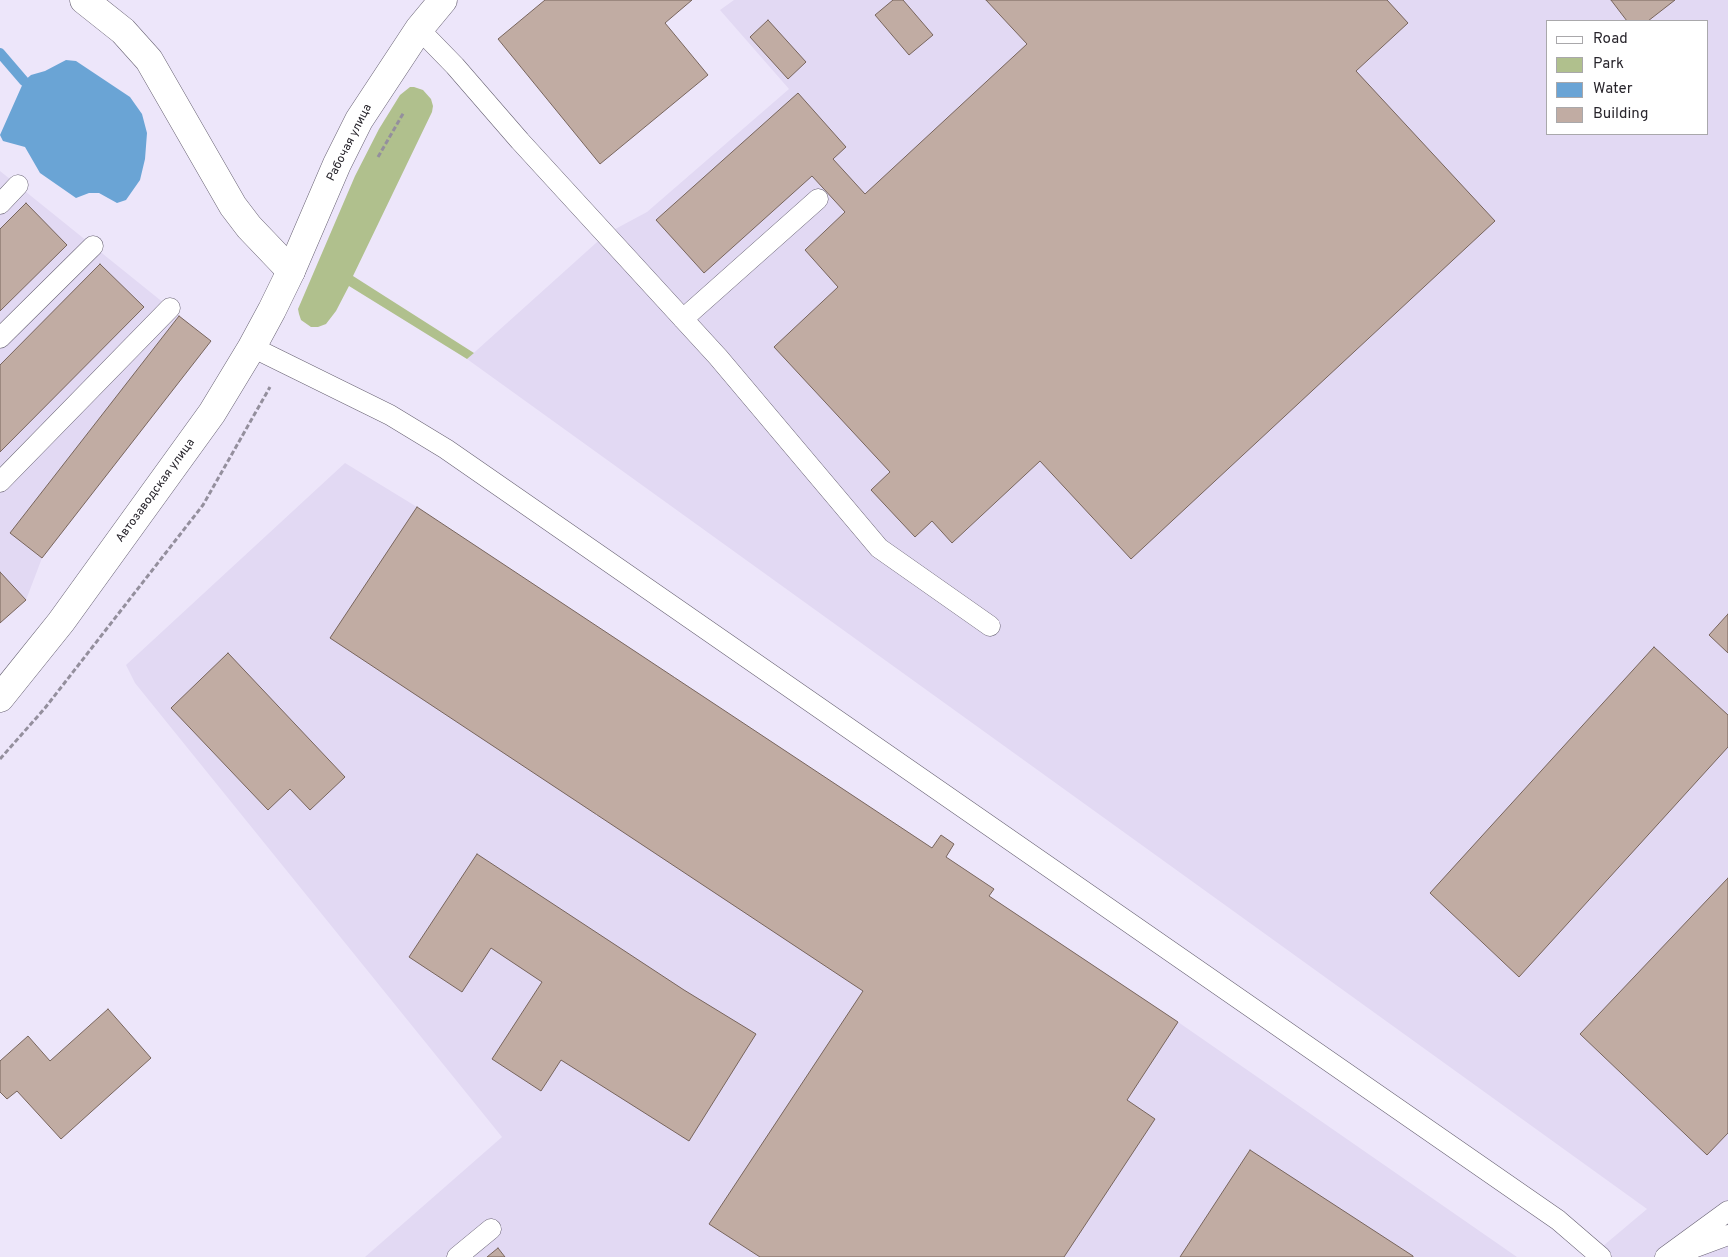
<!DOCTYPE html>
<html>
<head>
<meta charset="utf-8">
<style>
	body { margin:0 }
	#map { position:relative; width:1728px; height:1257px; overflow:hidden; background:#ede6fa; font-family:Overpass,sans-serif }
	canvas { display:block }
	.legend { position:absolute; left:1546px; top:20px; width:162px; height:115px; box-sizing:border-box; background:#fff; border:1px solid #a9a8ab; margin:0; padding:6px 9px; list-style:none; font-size:15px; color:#28252c }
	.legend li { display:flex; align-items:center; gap:10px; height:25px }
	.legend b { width:25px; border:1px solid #a9a8ab }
</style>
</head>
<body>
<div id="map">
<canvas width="1728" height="1257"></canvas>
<ul class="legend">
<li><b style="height:6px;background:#fff"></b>Road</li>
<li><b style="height:14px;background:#b0c08d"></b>Park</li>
<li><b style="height:14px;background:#6aa4d5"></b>Water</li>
<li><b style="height:14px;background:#c1aca3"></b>Building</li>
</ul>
</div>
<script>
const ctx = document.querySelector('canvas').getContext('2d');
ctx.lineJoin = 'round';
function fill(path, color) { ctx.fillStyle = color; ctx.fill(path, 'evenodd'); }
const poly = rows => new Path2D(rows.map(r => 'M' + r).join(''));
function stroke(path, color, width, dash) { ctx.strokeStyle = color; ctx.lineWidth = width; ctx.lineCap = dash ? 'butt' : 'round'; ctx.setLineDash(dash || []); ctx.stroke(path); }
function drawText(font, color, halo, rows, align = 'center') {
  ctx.font = font + ' Overpass,sans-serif'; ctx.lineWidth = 4.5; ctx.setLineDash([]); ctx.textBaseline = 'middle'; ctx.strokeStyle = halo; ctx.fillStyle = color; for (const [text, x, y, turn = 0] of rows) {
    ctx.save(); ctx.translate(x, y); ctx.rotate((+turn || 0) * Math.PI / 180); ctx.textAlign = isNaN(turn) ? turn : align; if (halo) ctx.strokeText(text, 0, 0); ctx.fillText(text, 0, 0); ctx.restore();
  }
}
const built = poly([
	[734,0,1728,0,1728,1257,1590,1257,1647,1209,467,359,606,234,647,212,789,89,720,10],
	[1547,21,1707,21,1707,134,1547,134],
	[0,171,211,341,42,558,26,600,0,623],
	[345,463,417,507,932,848,941,835,954,844,946,857,994,889,989,896,1178,1022,1517,1257,365,1257,502,1137,135,683,126,665]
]);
const green = poly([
	[410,87,414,87,423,90,431,99,433,106,432,112,353,276,474,353,467,359,349,286,336,311,326,324,318,327,311,327,301,320,299,314,298,309,355,176,379,129,400,95]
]);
const water = poly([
	[66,60,76,61,130,97,142,114,147,133,145,159,140,180,126,200,117,203,99,193,89,193,76,198,40,173,25,147,3,141,0,135,24,81,31,75,45,71]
]);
const stream = poly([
	[0,53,24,81]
]);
const building = poly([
	[545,0,692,0,665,23,708,75,600,164,498,39,545,0],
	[893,0,903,0,933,35,909,55,875,15,893,0],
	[986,0,1387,0,1408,23,1356,71,1495,221,1131,559,1040,461,952,543,932,521,915,537,871,490,890,472,774,347,838,287,805,250,845,212,812,176,704,273,656,220,798,93,846,147,833,159,865,194,1027,44,986,0],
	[1611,0,1675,0,1648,21,1627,21,1611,0],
	[768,20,806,62,788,79,750,37,768,20],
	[26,203,67,245,0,311,0,229,26,203],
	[100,264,144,307,0,452,0,365,100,264],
	[179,316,211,341,42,558,10,533,179,316],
	[417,507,932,848,941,835,954,844,946,857,994,889,989,896,1178,1022,1127,1100,1155,1119,1064,1257,760,1257,709,1224,863,991,330,638,417,507],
	[0,572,26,600,0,623,0,572],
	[1728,614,1728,653,1709,635,1728,614],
	[1654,647,1728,715,1728,747,1519,977,1430,893,1654,647],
	[228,653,345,777,310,810,290,789,268,810,171,708,228,653],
	[477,854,684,990,756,1034,689,1141,561,1060,541,1091,492,1059,542,982,491,948,462,992,409,957,477,854],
	[1728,878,1728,1133,1707,1155,1580,1034,1728,878],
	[108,1009,151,1058,61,1139,17,1091,7,1099,0,1092,0,1061,28,1036,50,1061,108,1009],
	[1250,1150,1413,1256,1413,1257,1180,1257,1250,1150],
	[498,1248,505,1257,487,1257,498,1248]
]);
const path = poly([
	[378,157,404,112],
	[0,759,45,708,203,505,270,387]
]);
const service = poly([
	[419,29,455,66,520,141,718,357,879,548,990,626],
	[0,204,18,185],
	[683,319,818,199],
	[0,338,93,246],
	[252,347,390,415,446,449,1558,1220,1601,1257],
	[0,482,170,308],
	[1685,1251,1728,1235],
	[457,1257,491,1229],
	[1665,1257,1728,1211]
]);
const minor = poly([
	[84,0,123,31,149,60,233,206,249,227,291,271]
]);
const tertiary = poly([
	[0,698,61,622,212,413,252,347,272,310,291,271,337,164,359,120,419,29,443,0]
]);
const streetNames = [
	["Рабочая улица",350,143,-63],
	["Автозаводская улица",156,491,-54]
];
fill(built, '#e2d9f3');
fill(green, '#b0c08d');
fill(water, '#6aa4d5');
stroke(stream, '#6aa4d5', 10);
fill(building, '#c1aca3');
stroke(building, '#78655d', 1);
stroke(service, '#676172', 21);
stroke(minor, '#676172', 29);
stroke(tertiary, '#676172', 29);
stroke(path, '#948f9d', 3, [5, 2.5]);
stroke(service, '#fff', 20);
stroke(minor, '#fff', 28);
stroke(tertiary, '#fff', 28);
drawText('12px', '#28252c', '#fff', streetNames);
</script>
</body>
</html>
